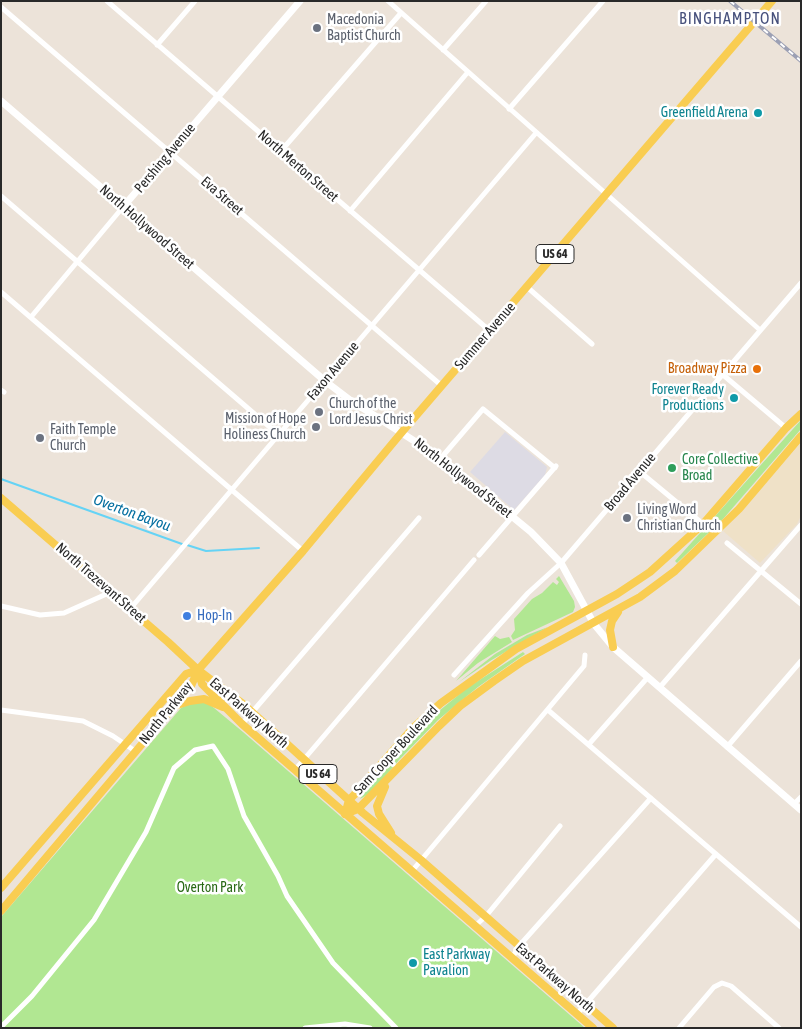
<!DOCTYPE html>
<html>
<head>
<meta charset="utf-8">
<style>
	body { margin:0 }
	#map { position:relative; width:802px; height:1029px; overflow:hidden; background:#ece3d9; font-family:"Asap Condensed",sans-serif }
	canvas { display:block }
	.frame { position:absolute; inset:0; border:2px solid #292929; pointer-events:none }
</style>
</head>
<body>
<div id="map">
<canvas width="802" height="1029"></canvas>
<div class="frame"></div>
</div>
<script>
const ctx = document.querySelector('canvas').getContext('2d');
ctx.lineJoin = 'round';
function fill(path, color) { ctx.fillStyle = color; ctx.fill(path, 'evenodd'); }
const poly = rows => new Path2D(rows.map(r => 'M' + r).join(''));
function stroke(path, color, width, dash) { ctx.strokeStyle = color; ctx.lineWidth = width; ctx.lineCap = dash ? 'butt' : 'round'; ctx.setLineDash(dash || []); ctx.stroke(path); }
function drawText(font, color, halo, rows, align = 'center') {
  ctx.font = font + ' "Asap Condensed",sans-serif'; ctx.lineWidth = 5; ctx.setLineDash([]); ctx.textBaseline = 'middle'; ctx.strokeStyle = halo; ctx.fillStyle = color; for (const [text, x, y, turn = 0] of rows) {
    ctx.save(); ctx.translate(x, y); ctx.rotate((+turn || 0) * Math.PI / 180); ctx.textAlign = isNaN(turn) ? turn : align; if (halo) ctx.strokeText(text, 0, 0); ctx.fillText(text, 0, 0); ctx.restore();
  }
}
const industrial = poly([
	[505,432,547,467,545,475,514,510,470,472]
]);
const education = poly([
	[801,443,801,516,797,524,760,563,723,531]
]);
const green = poly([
	[801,420,801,429,723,519,677,563,675,561],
	[559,576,574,601,575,607,573,612,513,640,511,636,515,630,514,619,532,599,542,593,553,582,557,585,559,582,556,579],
	[548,627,490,661,459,682,495,654,527,635],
	[495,636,500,639,509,637,512,642,478,663,456,681],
	[523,652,525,654,478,687,438,720,399,760,371,793,360,799,365,790,387,764,428,720,467,688],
	[195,701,208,703,243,732,585,1028,1,1028,1,917,181,708]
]);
const stream = poly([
	[1,479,182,544],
	[187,545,206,551,259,548]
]);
const street = poly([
	[107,1,490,331],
	[388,1,760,330],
	[1,7,442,386],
	[157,45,195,1],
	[443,50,486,1],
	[509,109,603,1],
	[281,151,401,13],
	[1,196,279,435],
	[350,211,468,72],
	[527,287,592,344],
	[1,292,303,551],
	[31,317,123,207],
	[722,374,786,428],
	[1,390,4,392],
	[441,458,483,409,555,468],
	[639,471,703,524],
	[727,543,801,604],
	[479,555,556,466],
	[1,606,40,615,64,613,111,592],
	[130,609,536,133],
	[454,675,528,593,561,563,801,283],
	[660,687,801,525],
	[1,710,83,721,113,736,135,751],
	[548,710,801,927],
	[242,724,419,518],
	[589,744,648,677],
	[727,747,801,661],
	[294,771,474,560],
	[794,804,801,797],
	[412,871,584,666,585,655],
	[475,926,486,916,560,826],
	[512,958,519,946,651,798],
	[577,1014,716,854],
	[1,1027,32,996,94,920,146,832,174,768,195,750,213,746,228,769,244,816,278,876,287,896,333,963,396,1028],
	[305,1028,345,1024,370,1028],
	[679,1028,714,987,722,983,731,986,779,1028]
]);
const secondary = poly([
	[1,101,325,381,350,400,441,458,531,532,561,563,594,624,613,647,801,810],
	[123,207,300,1]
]);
const primary = poly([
	[1,498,168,642,198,670,243,704,363,813,421,860,613,1028],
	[613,647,610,630,612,621,618,612],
	[198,670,202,684,242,724,593,1028],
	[174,706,190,701,204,699,223,707],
	[385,787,377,806,379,814,391,833],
	[345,814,349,800,354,795,414,727,441,703,516,649,617,594,650,572,703,524,786,428,801,414],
	[345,814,358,809,439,726,460,706,494,681,523,661,640,597,675,571,739,509,801,436],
	[1,888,186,674,198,670],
	[1,911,191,686,198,670,303,551,402,432,772,1]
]);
const rail = poly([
	[730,1,801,61]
]);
const markers = [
	[317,28,5,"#6b7280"],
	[758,113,5,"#0f9aa8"],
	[757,369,5,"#e8710a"],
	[734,398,5,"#0f9aa8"],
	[319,412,5,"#6b7280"],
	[316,427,5,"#6b7280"],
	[40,438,5,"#6b7280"],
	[672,468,5,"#2e9e5b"],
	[627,518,5,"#6b7280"],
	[187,616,5,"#3f7fe0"],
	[413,963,5,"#0f9aa8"]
];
const shields = [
	[555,254,38],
	[318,774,38]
];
const shieldNames = [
	["US 64",555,254],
	["US 64",318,774]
];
const worshipNames = [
	["Macedonia",327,20],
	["Baptist Church",327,36],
	["Church of the",329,404],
	["Lord Jesus Christ",329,420],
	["Mission of Hope",306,419,"right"],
	["Holiness Church",306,435,"right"],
	["Faith Temple",50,430],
	["Church",50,446],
	["Living Word",637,510],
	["Christian Church",637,526]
];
const cultureNames = [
	["Greenfield Arena",748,113],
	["Forever Ready",724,390],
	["Productions",724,406],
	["East Parkway",423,955,"left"],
	["Pavalion",423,971,"left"]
];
const streetNames = [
	["Pershing Avenue",165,158,-50],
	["North Merton Street",298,166,41],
	["Eva Street",222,196,41],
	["North Hollywood Street",147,227,41],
	["Summer Avenue",485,336,-49],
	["Faxon Avenue",333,371,-50],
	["North Hollywood Street",463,478,38],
	["Broad Avenue",630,482,-50],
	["North Trezevant Street",101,583,41],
	["North Parkway",166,713,-51],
	["East Parkway North",249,713,41],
	["Sam Cooper Boulevard",396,750,-47],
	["East Parkway North",555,978,41]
];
const foodNames = [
	["Broadway Pizza",747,369]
];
const leisureNames = [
	["Core Collective",682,460],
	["Broad",682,476]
];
const shopNames = [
	["Hop-In",197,616]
];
const parkNames = [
	["Overton Park",210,888]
];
const waterNames = [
	["Overton Bayou",132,513,20]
];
const quarterNames = [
	["BINGHAMPTON",730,19]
];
fill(industrial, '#dddbe4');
fill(education, '#efe1c7');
fill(green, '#b1e792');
stroke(stream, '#65d3f5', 2);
stroke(street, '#fff', 5);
stroke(secondary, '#fff', 7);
stroke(primary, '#f9cd52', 8);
stroke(rail, '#9ca0b4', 4);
stroke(rail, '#fff', 2, [5.5]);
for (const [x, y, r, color] of markers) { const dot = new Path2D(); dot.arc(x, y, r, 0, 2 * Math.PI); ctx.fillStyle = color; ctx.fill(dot); stroke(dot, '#fff', 2); }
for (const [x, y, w] of shields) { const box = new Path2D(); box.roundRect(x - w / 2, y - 9.5, w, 19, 4); ctx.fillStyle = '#fff'; ctx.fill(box); stroke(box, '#292929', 1); }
drawText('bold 12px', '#292929', null, shieldNames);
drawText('14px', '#5b616d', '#fff', worshipNames, 'left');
drawText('14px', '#0d838f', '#fff', cultureNames, 'right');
drawText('14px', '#292929', '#fff', streetNames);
drawText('14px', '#c56008', '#fff', foodNames, 'right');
drawText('14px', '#27864d', '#fff', leisureNames, 'left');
drawText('14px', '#366cbe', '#fff', shopNames, 'left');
drawText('14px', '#296915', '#fff', parkNames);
drawText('italic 15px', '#056fa0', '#fff', waterNames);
ctx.letterSpacing = '1px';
drawText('16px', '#47517c', '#fff', quarterNames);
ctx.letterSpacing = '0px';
</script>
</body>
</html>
